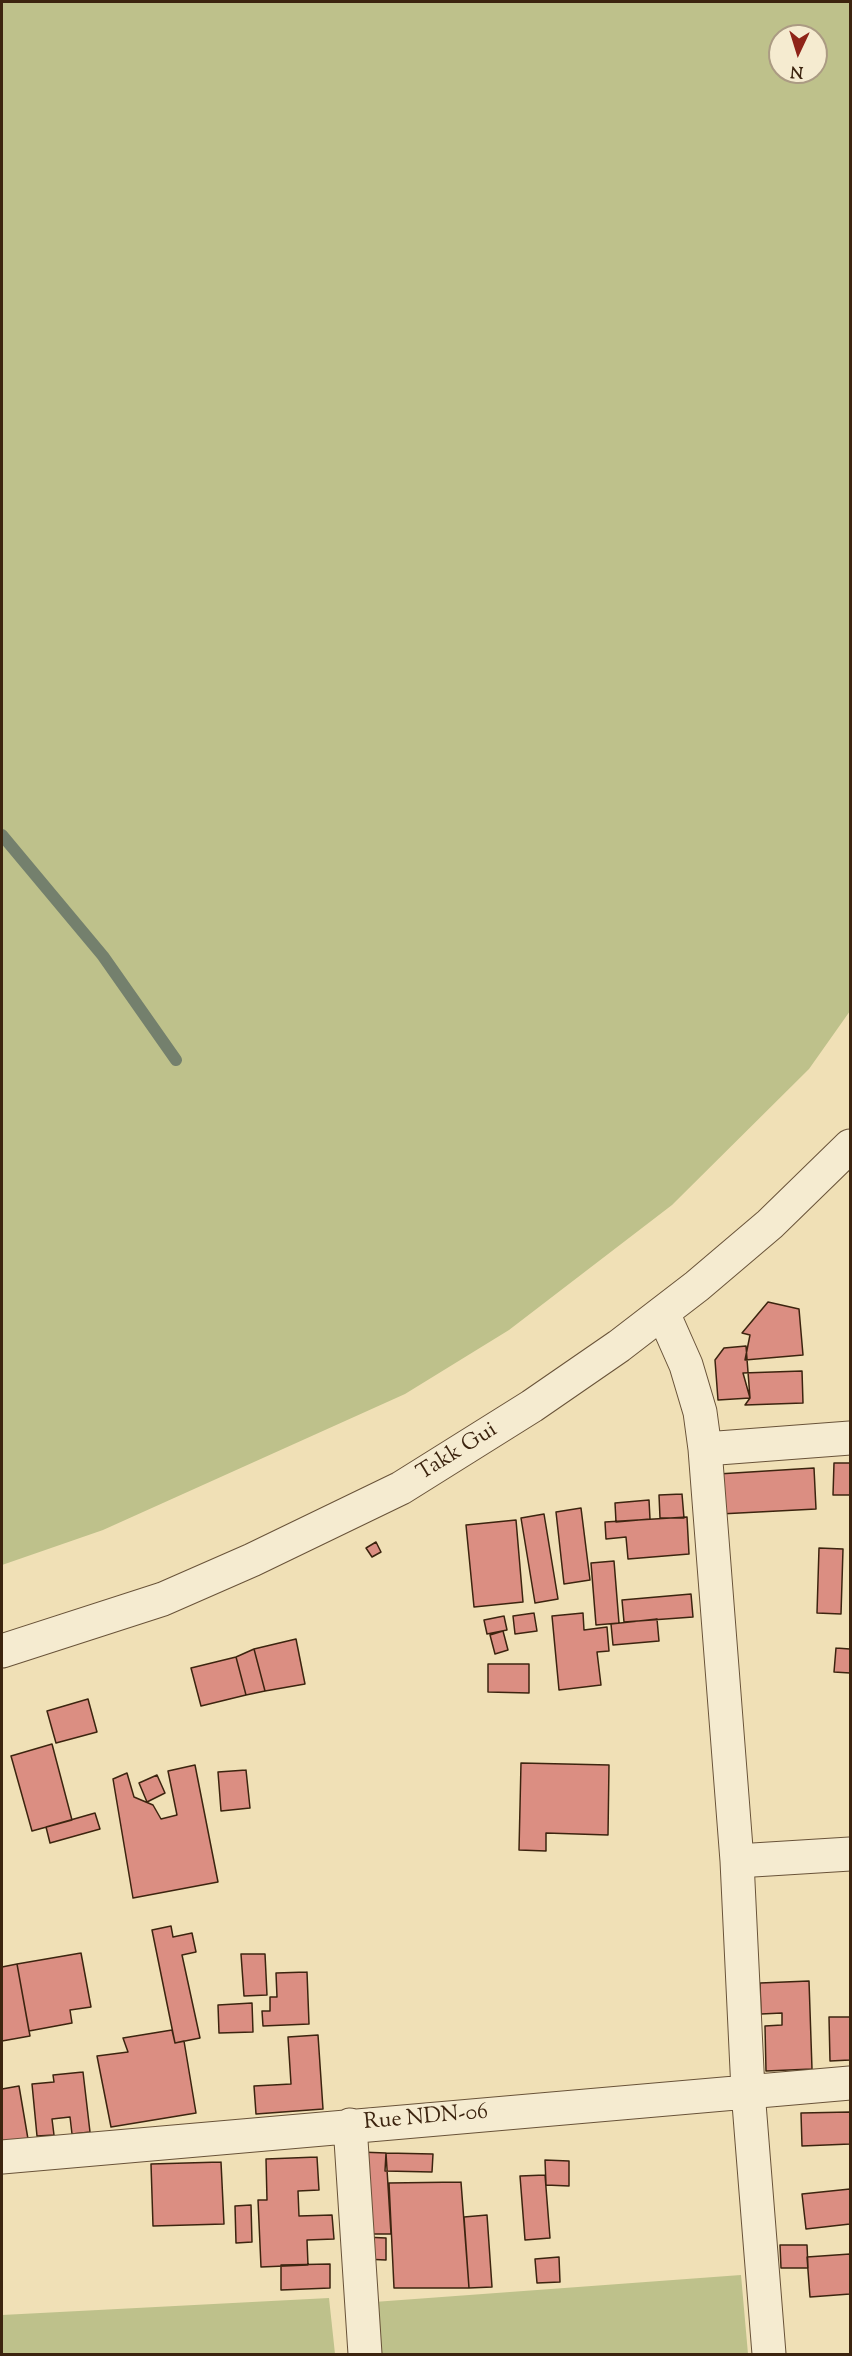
<!DOCTYPE html>
<html>
<head>
<meta charset="utf-8">
<style>
	body { margin:0 }
	#map { position:relative; width:852px; height:2356px; overflow:hidden; background:#f0e0b6; font-family:"Sorts Mill Goudy",serif }
	canvas { display:block }
	.frame { position:absolute; inset:0; border:3px solid #3c240f; pointer-events:none }
	.north { position:absolute; left:768px; top:24px; width:60px; height:60px; box-sizing:border-box; background:#f5ebd0; border:2px solid #ab9b83; border-radius:50%; rotate:184deg; font-size:16px; font-weight:700; line-height:24px; text-align:center; color:#3c240f }
	.north::after { content:''; display:block; margin:auto; width:21px; height:27px; background:#8f2418; clip-path:polygon(50% 0,100% 100%,50% 72%,0 100%) }
</style>
</head>
<body>
<div id="map">
<canvas width="852" height="2356"></canvas>
<div class="frame"></div>
<div class="north">N</div>
</div>
<script>
const ctx = document.querySelector('canvas').getContext('2d');
ctx.lineJoin = 'round';
function fill(path, color) { ctx.fillStyle = color; ctx.fill(path, 'evenodd'); }
const poly = rows => new Path2D(rows.map(r => 'M' + r).join(''));
function stroke(path, color, width, dash) { ctx.strokeStyle = color; ctx.lineWidth = width; ctx.lineCap = dash ? 'butt' : 'round'; ctx.setLineDash(dash || []); ctx.stroke(path); }
function drawText(font, color, halo, rows, align = 'center') {
  ctx.font = font + ' "Sorts Mill Goudy",serif'; ctx.lineWidth = 6; ctx.setLineDash([]); ctx.textBaseline = 'middle'; ctx.strokeStyle = halo; ctx.fillStyle = color; for (const [text, x, y, turn = 0] of rows) {
    ctx.save(); ctx.translate(x, y); ctx.rotate((+turn || 0) * Math.PI / 180); ctx.textAlign = isNaN(turn) ? turn : align; if (halo) ctx.strokeText(text, 0, 0); ctx.fillText(text, 0, 0); ctx.restore();
  }
}
const green = poly([
	[2,2,850,2,850,1011,809,1069,672,1205,509,1330,405,1394,103,1530,2,1565],
	[780,36,816,36,816,72,780,72],
	[741,2275,748,2354,377,2354,374,2302],
	[329,2298,335,2354,2,2354,2,2315]
]);
const stream = poly([
	[2,835,103,956,176,1060]
]);
const building = poly([
	[768,1302,799,1309,803,1355,745,1360,750,1335,742,1333,768,1302],
	[746,1346,750,1398,718,1400,715,1360,724,1348,746,1346],
	[802,1371,803,1403,745,1405,750,1398,743,1373,802,1371],
	[834,1463,850,1463,850,1495,833,1495,834,1463],
	[814,1468,816,1509,720,1514,718,1474,814,1468],
	[682,1494,684,1518,660,1518,659,1495,682,1494],
	[649,1500,650,1519,616,1522,615,1503,649,1500],
	[581,1508,590,1580,564,1584,556,1512,581,1508],
	[544,1514,558,1599,535,1603,521,1518,544,1514],
	[687,1517,689,1554,628,1559,626,1537,606,1539,605,1522,687,1517],
	[516,1520,523,1602,474,1607,466,1525,516,1520],
	[376,1542,381,1552,372,1557,366,1548,376,1542],
	[819,1548,843,1549,841,1614,817,1613,819,1548],
	[614,1561,619,1623,596,1625,591,1563,614,1561],
	[691,1594,693,1617,624,1622,622,1600,691,1594],
	[534,1613,537,1631,515,1634,513,1616,534,1613],
	[583,1613,584,1630,607,1627,609,1651,597,1652,601,1685,559,1690,552,1616,583,1613],
	[504,1616,507,1630,487,1634,484,1620,504,1616],
	[657,1619,659,1641,613,1645,611,1624,657,1619],
	[503,1631,508,1650,495,1654,490,1635,503,1631],
	[296,1639,305,1684,265,1691,254,1649,296,1639],
	[836,1648,850,1649,850,1673,834,1672,836,1648],
	[254,1649,265,1691,246,1695,236,1657,254,1649],
	[236,1657,246,1695,201,1706,191,1668,236,1657],
	[488,1664,529,1664,529,1693,488,1692,488,1664],
	[88,1699,97,1732,56,1743,47,1711,88,1699],
	[52,1744,72,1820,32,1831,11,1756,52,1744],
	[521,1763,609,1765,608,1835,546,1833,546,1851,519,1850,521,1763],
	[195,1765,218,1882,133,1898,113,1779,127,1773,134,1797,153,1805,161,1819,177,1815,168,1771,195,1765],
	[246,1770,250,1808,221,1811,218,1772,246,1770],
	[157,1775,165,1793,147,1802,139,1783,157,1775],
	[95,1813,100,1829,50,1843,46,1827,95,1813],
	[171,1926,173,1937,192,1933,196,1952,182,1955,200,2038,175,2043,152,1930,171,1926],
	[81,1953,91,2007,70,2010,72,2023,29,2031,17,1964,81,1953],
	[241,1954,265,1954,267,1995,244,1996,241,1954],
	[17,1964,30,2036,2,2041,2,1967,17,1964],
	[307,1972,309,2024,263,2026,262,2011,270,2011,270,1997,277,1997,276,1973,307,1972],
	[809,1981,812,2069,766,2071,765,2026,782,2025,782,2013,761,2014,760,1983,809,1981],
	[252,2003,253,2032,219,2033,218,2005,252,2003],
	[829,2017,850,2017,850,2060,830,2061,829,2017],
	[172,2030,175,2043,184,2041,196,2113,111,2127,97,2056,128,2052,123,2038,172,2030],
	[318,2035,323,2109,256,2114,254,2086,291,2084,288,2037,318,2035],
	[83,2072,90,2132,72,2134,70,2117,52,2119,54,2135,37,2136,32,2084,54,2082,53,2075,83,2072],
	[19,2086,28,2139,2,2144,2,2089,19,2086],
	[850,2112,850,2144,802,2146,801,2113,850,2112],
	[360,2152,386,2153,391,2234,366,2234,360,2152],
	[386,2153,433,2154,432,2172,385,2171,386,2153],
	[317,2157,319,2190,298,2191,299,2216,332,2215,334,2239,307,2240,308,2265,261,2267,258,2200,267,2200,266,2159,317,2157],
	[545,2160,569,2161,569,2186,546,2185,545,2160],
	[221,2162,224,2224,153,2226,151,2164,221,2162],
	[545,2175,550,2238,525,2240,520,2176,545,2175],
	[461,2182,469,2288,394,2288,389,2183,461,2182],
	[850,2189,850,2224,806,2229,802,2194,850,2189],
	[251,2205,252,2242,236,2243,235,2206,251,2205],
	[487,2215,492,2287,469,2288,464,2217,487,2215],
	[364,2237,386,2238,386,2260,364,2259,364,2237],
	[780,2245,807,2245,808,2268,781,2268,780,2245],
	[850,2254,850,2294,810,2297,807,2257,850,2254],
	[559,2257,560,2282,537,2283,535,2259,559,2257],
	[330,2264,330,2288,281,2290,281,2265,330,2264]
]);
const minor = poly([
	[663,1313,686,1365,700,1412,705,1449,737,1861,748,2091,769,2354],
	[705,1449,850,1438],
	[2,1651,163,1599,252,1560,401,1488,532,1406,619,1346,697,1286,770,1224,850,1146],
	[737,1861,850,1854],
	[350,2125,365,2354],
	[2,2157,850,2083]
]);
const streetNames = [
	["Takk Gui",458,1453,-32],
	["Rue NDN-06",426,2119,-5]
];
fill(green, '#bec18b');
stroke(stream, '#74806d', 12);
fill(building, '#db8e82');
stroke(building, '#3c240f', 1.5);
stroke(minor, '#695339', 35);
stroke(minor, '#f5ebd0', 33);
drawText('22px', '#3c240f', '#f5ebd0', streetNames);
</script>
</body>
</html>
